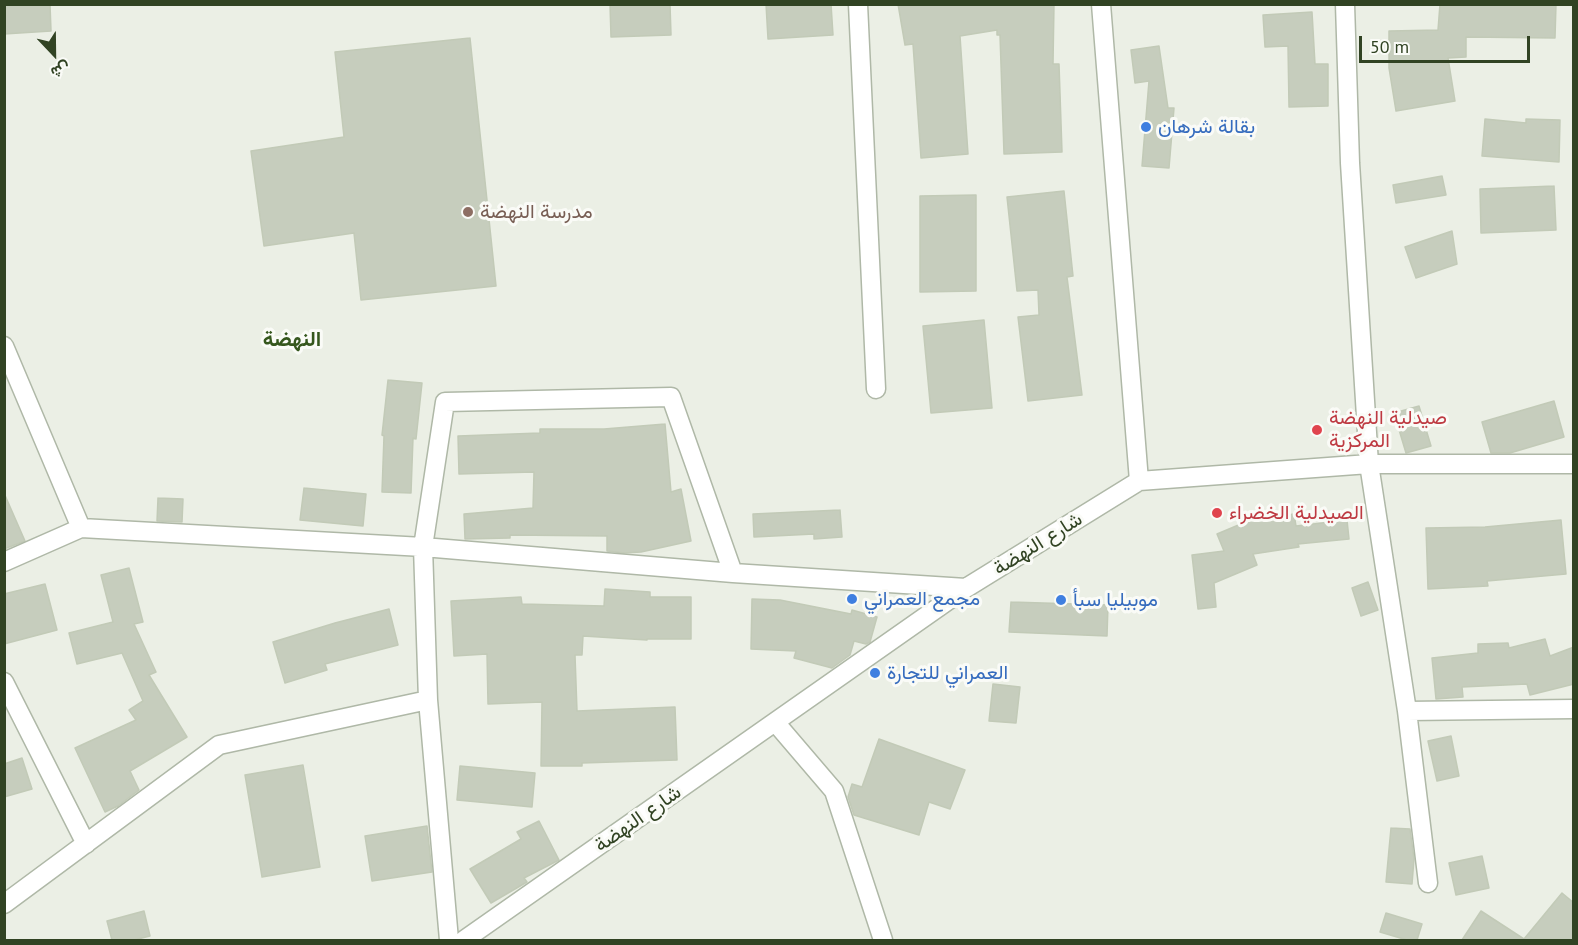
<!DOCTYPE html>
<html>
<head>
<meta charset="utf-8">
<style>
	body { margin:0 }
	#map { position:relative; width:1578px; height:945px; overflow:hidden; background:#ebefe5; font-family:"PT Sans",Vazirmatn,sans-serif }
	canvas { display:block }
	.frame { position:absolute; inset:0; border:6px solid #314323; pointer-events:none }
	.north { position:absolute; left:24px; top:24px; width:60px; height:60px; -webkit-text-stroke:4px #fafbf7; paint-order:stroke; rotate:158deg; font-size:16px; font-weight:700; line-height:24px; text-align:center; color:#314323 }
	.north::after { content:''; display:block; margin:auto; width:21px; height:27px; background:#314323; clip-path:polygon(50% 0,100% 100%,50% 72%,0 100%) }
	.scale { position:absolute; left:1359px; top:36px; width:171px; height:27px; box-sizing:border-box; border:3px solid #314323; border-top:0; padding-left:8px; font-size:18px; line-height:21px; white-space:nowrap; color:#314323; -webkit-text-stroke:4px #fafbf7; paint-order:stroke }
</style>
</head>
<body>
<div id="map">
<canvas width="1578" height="945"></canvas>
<div class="frame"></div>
<div class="north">ش</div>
<div class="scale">50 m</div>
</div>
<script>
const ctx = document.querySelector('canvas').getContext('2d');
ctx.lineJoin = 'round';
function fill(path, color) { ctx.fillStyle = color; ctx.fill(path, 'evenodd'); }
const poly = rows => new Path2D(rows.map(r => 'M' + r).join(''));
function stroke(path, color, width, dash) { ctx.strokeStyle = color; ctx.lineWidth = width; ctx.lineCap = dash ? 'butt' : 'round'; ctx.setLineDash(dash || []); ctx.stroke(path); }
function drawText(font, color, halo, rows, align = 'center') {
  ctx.font = font + ' "PT Sans",Vazirmatn,sans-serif'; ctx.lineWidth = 6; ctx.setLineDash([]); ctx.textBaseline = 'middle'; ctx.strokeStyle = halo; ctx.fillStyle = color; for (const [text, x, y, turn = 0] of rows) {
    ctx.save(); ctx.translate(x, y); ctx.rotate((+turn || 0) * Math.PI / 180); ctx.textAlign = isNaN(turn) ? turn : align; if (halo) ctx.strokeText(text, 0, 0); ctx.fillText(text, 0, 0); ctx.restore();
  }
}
const building = poly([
	[4,4,50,4,51,31,4,34,4,4],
	[610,4,670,4,671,35,611,37,610,4],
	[766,4,831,4,833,35,768,39,766,4],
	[898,4,1054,4,1053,64,1059,64,1062,152,1004,154,1000,35,997,35,997,30,960,36,968,154,921,158,913,44,905,45,898,4],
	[1440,4,1556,4,1555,38,1466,37,1466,57,1448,58,1455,101,1396,111,1389,68,1389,31,1438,30,1440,4],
	[1312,12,1315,64,1328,64,1328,106,1289,107,1288,46,1265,47,1263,15,1312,12],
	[470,38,496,286,361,300,354,233,264,246,251,151,344,137,335,52,470,38],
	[1159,46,1168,108,1174,108,1169,168,1142,166,1149,81,1135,83,1131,50,1159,46],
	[1485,119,1526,123,1526,119,1560,120,1559,162,1482,156,1485,119],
	[1442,176,1446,195,1396,203,1393,185,1442,176],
	[1554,186,1556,230,1481,233,1480,189,1554,186],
	[1064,191,1073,276,1067,277,1082,395,1028,401,1018,317,1039,315,1038,290,1017,291,1007,197,1064,191],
	[976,195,976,291,920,292,920,196,976,195],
	[1452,231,1457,264,1416,278,1405,247,1452,231],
	[984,320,992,408,931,413,923,326,984,320],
	[388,380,422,383,416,439,413,438,411,493,382,492,384,436,382,435,388,380],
	[1554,401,1564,437,1510,453,1491,453,1482,422,1554,401],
	[1419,406,1431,446,1406,453,1394,413,1419,406],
	[665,424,671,492,681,489,691,541,641,552,624,553,607,551,607,536,510,535,510,538,465,539,464,514,533,508,534,472,459,474,458,436,540,433,540,429,604,429,665,424],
	[304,488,366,494,363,526,300,520,304,488],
	[4,493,25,541,4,549,4,493],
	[158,498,183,499,182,522,157,521,158,498],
	[840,510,842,537,814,539,814,534,754,537,753,514,840,510],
	[1294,514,1296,526,1347,520,1349,539,1298,544,1299,547,1253,554,1257,565,1214,583,1216,607,1198,609,1192,555,1224,551,1217,534,1248,521,1294,514],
	[1561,520,1566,574,1487,581,1488,586,1428,589,1426,528,1485,527,1561,520],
	[129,568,143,622,134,624,156,672,149,675,187,737,130,771,139,790,118,806,105,812,75,748,136,720,129,710,143,701,122,653,77,664,69,633,113,622,101,575,129,568],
	[1368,582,1378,610,1361,616,1352,588,1368,582],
	[45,584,57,630,4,644,4,594,45,584],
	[605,589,650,592,650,597,691,597,691,639,647,639,647,640,583,636,582,655,575,655,577,711,675,707,677,760,582,763,582,766,541,766,542,702,488,704,487,654,454,656,451,601,521,597,522,604,604,606,605,589],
	[752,599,780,600,851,614,852,610,877,617,870,642,866,644,854,641,850,655,832,668,794,658,796,651,751,649,752,599],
	[1011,602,1108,605,1107,636,1009,632,1011,602],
	[389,609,398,645,325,664,327,670,285,683,273,642,335,623,389,609],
	[1545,639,1550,656,1574,647,1574,684,1530,695,1527,684,1462,687,1463,697,1436,699,1432,658,1478,653,1478,644,1508,643,1509,648,1545,639],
	[993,684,1020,687,1016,723,989,721,993,684],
	[1451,736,1459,776,1437,781,1428,741,1451,736],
	[879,739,965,770,950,809,929,802,919,835,854,815,848,797,852,784,862,787,879,739],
	[22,758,32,789,4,797,4,764,22,758],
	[303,765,320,867,262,877,245,775,303,765],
	[460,766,535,773,532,807,457,800,460,766],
	[539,821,559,860,524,878,527,882,491,903,470,869,521,839,517,832,539,821],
	[427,826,432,872,372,881,365,836,427,826],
	[1391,828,1410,829,1414,859,1412,884,1386,882,1391,828],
	[1482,856,1489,888,1456,895,1449,863,1482,856],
	[1562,893,1574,903,1574,940,1462,940,1481,911,1524,939,1562,893],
	[144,911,150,936,134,940,112,940,107,921,144,911],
	[1386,913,1422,924,1417,940,1407,940,1380,932,1386,913]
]);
const minor = poly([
	[858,4,876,389],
	[1101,4,1139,481],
	[1345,4,1350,163,1369,464,1407,711,1428,883],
	[4,346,81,528],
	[4,562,81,528,423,547,733,573,966,588],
	[4,682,86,844],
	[1407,711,1574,709],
	[775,722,834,791,883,940],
	[4,904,219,745,428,700],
	[449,940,428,700,423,547,445,402,671,397,733,573],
	[464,940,966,588,1139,481,1369,464,1574,464]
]);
const markers = [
	[1146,127,6,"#3f7fe0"],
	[468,212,6,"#8d6e63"],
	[1317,430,6,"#e0444e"],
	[1217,513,6,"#e0444e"],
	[852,599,6,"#3f7fe0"],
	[1061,600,6,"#3f7fe0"],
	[875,673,6,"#3f7fe0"]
];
const shopNames = [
	["بقالة شرهان",1158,127],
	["مجمع العمراني",864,599],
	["موبيليا سبأ",1073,600],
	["العمراني للتجارة",887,673]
];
const educationNames = [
	["مدرسة النهضة",480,212]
];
const healthNames = [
	["صيدلية النهضة",1329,418],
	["المركزية",1329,441],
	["الصيدلية الخضراء",1229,513]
];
const streetNames = [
	["شارع النهضة",1038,544,-32],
	["شارع النهضة",638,819,-35]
];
const neighbourhoodNames = [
	["النهضة",292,340]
];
fill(building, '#c6cdbd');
stroke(building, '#c2cab7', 1.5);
stroke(minor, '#afb8a7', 21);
stroke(minor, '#fff', 18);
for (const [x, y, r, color] of markers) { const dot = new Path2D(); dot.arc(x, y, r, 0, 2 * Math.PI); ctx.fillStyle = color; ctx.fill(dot); stroke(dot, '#fafbf7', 2); }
drawText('20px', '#366cbe', '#fafbf7', shopNames, 'left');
drawText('20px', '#785e54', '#fafbf7', educationNames, 'left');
drawText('20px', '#be3a42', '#fafbf7', healthNames, 'left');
drawText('20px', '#314323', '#fafbf7', streetNames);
drawText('bold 21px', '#35571d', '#fafbf7', neighbourhoodNames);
</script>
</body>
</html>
